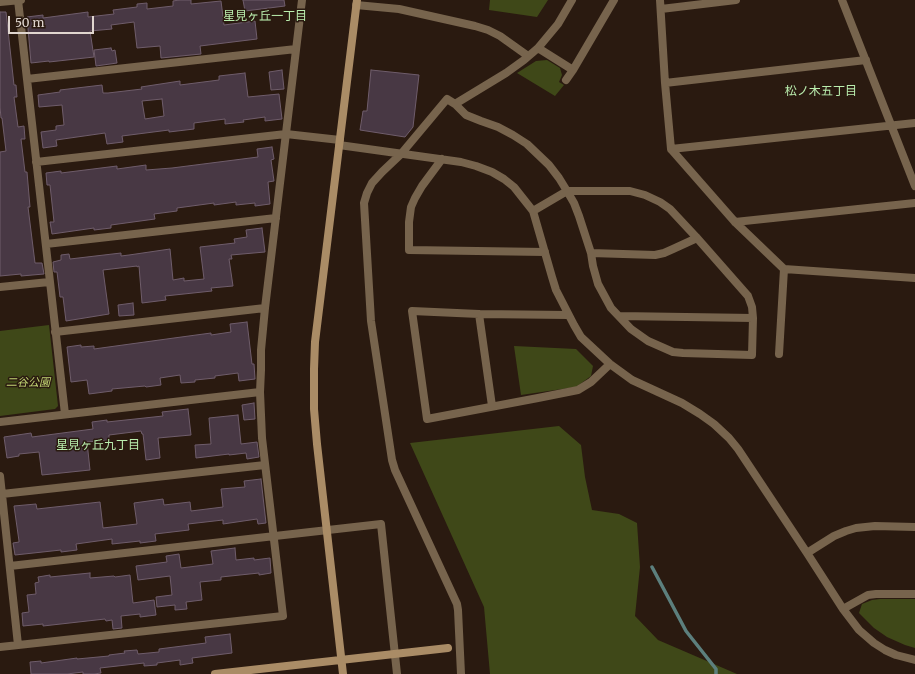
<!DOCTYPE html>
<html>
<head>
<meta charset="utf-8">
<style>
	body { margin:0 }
	#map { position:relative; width:915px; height:674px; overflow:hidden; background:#2a1a10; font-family:Merriweather,serif }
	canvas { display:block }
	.scale { position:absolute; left:8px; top:16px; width:86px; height:18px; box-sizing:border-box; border:2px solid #e0d6cf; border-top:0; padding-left:5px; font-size:12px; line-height:14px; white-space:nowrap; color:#e0d6cf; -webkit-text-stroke:3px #2a1a10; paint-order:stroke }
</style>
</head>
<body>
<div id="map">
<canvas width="915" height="674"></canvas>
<div class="scale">50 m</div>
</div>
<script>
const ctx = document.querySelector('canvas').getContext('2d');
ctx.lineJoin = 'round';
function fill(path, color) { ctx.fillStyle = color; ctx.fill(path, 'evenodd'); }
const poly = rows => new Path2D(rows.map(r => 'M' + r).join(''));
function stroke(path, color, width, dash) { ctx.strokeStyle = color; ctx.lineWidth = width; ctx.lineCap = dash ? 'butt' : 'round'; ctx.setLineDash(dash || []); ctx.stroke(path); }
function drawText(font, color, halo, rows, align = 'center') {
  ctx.font = font + ' Merriweather,"Noto Sans JP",serif'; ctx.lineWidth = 3; ctx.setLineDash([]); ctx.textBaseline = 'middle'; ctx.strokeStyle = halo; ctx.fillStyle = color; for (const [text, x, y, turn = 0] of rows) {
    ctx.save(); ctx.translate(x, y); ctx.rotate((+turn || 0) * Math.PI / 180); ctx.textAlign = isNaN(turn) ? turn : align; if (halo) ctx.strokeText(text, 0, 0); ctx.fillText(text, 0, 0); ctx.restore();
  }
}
const green = poly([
	[490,0,548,0,537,17,489,10],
	[547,60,560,68,562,75,559,82,564,85,555,96,517,73,536,61],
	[49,325,58,406,55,409,0,416,0,331],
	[514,346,576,349,593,366,591,376,576,387,521,395],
	[559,426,581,445,585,477,592,510,619,514,637,523,640,567,635,616,658,640,737,674,490,674,484,607,410,443],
	[880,599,915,599,915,648,905,645,887,637,874,628,859,613,862,604,872,600]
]);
const stream = poly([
	[652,567,686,631,716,669,716,674]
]);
const building = poly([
	[179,0,191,0,191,4,221,1,224,25,255,21,257,39,200,46,201,54,161,58,160,46,137,48,134,22,111,25,112,29,90,31,94,57,49,62,49,61,31,63,27,17,43,15,43,18,88,12,88,17,114,14,113,10,137,7,137,4,147,3,147,9,173,6,173,1,179,0],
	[243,0,284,0,285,6,245,11,243,0],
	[0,12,6,12,14,85,16,85,17,97,14,97,18,127,24,126,25,139,21,139,25,172,27,172,30,207,28,207,35,263,42,263,44,274,21,276,21,274,0,276,0,152,6,151,2,118,1,118,0,107,0,12],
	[111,48,112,51,115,50,117,63,96,66,94,50,111,48],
	[282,70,284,89,271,90,269,72,282,70],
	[371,70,419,75,413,127,405,137,360,130,363,111,367,111,371,70],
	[245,73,248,97,279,94,282,119,265,121,265,117,243,120,244,122,225,124,225,119,194,123,194,129,169,132,169,130,122,136,123,142,107,144,105,133,56,140,57,146,43,148,41,132,56,130,56,126,64,125,62,105,39,107,38,95,60,92,60,90,102,85,103,93,108,93,142,89,141,87,180,81,180,85,219,80,219,76,245,73],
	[162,99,164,116,145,119,142,101,162,99],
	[272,147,274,159,271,160,274,181,268,182,270,204,255,206,255,203,236,205,236,202,214,205,214,203,177,208,177,211,154,214,155,219,111,225,111,228,94,230,94,228,52,234,50,222,54,222,50,185,47,185,46,173,61,171,61,173,117,166,117,169,146,165,146,170,172,168,258,157,257,149,272,147],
	[262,228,265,252,231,255,232,259,229,259,233,286,211,288,212,291,165,296,166,300,142,303,139,266,137,267,137,266,103,270,109,314,66,321,63,297,60,297,57,272,54,272,53,262,61,260,61,255,69,254,70,259,121,253,121,256,129,255,170,249,173,280,184,278,184,281,204,279,200,247,235,243,234,239,247,237,246,230,262,228],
	[133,303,134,315,119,316,118,305,133,303],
	[247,322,252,364,254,364,255,379,239,381,238,373,215,376,215,378,195,380,195,382,181,383,180,375,160,378,161,385,146,387,145,386,112,389,112,391,89,394,87,380,71,382,67,347,81,345,81,347,94,346,94,349,174,338,211,333,211,335,231,332,230,324,247,322],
	[254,403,255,419,244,420,242,405,254,403],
	[188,409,191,435,158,438,160,458,146,460,143,434,142,434,141,431,109,435,109,440,87,442,90,470,42,475,39,452,19,454,19,456,7,458,4,437,31,433,32,437,93,429,92,422,107,420,107,422,163,416,162,412,188,409],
	[238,415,241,444,257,442,259,457,247,459,246,453,229,455,229,454,196,458,195,445,211,444,209,418,238,415],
	[261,479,266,523,258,524,257,519,223,524,223,520,188,524,189,530,155,534,156,541,140,543,140,541,112,544,112,539,76,544,77,550,61,552,61,550,15,555,13,543,19,542,19,541,14,506,36,504,37,509,100,502,103,528,137,524,134,503,163,499,164,505,190,502,191,511,223,507,221,489,245,487,244,481,261,479],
	[235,548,236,560,254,558,254,560,270,558,271,573,259,575,259,573,221,577,221,580,200,582,202,600,186,602,187,609,175,610,175,605,157,607,156,597,172,595,170,576,138,580,136,566,167,562,166,556,179,554,181,568,213,564,211,551,235,548],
	[90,573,90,578,114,576,115,577,130,575,133,603,154,600,156,615,140,617,140,614,121,616,122,628,113,629,112,620,106,621,105,619,43,626,43,624,23,626,22,613,29,612,27,595,36,594,35,583,39,582,38,577,50,575,50,577,90,573],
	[230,634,232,653,192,658,193,663,180,665,180,660,157,663,157,665,144,666,144,663,100,668,101,673,94,674,83,674,83,672,67,674,31,674,30,662,41,661,41,663,77,658,77,659,109,656,109,655,125,653,124,651,137,650,138,654,159,652,159,649,206,643,205,637,230,634]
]);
const street = poly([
	[18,0,65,414],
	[660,0,665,83,671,149,735,222,784,269,779,354],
	[842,0,915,186],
	[0,2,21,0],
	[356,5,399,9,475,26,488,30,500,36,528,56],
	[661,9,736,0],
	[538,48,573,70,614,0],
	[27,79,296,49],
	[566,80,573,70],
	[665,83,866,60],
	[455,104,466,115,481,121,498,127,513,135,527,144,549,165,559,178,567,191,574,203,579,216,591,253,593,266,598,284,611,308,631,329,648,341,673,352,683,353,752,355,753,318,752,307,748,296,697,238,670,209,660,202,645,195,630,191,567,191,533,211],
	[339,145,461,162,476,166,492,172,504,179,514,187,533,211,552,277,556,290,574,325,581,337,610,364,632,380,682,403,700,414,714,424,729,438,738,449,807,553,843,609,859,630,874,643,885,650,896,655,915,660],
	[671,149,915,123],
	[442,159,422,186,415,198,411,207,409,222,409,250,545,252],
	[36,162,286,134,340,140],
	[735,222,915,203],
	[46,244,276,218],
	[591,253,655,255,664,253,673,249,697,238],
	[784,269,915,278],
	[0,287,49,282],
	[479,314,492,406],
	[568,315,479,314,412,311,427,419,538,398,578,390,591,382,610,364],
	[619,316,753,318],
	[55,332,265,308],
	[0,422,260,392],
	[0,476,18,645],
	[2,494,265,465],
	[807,553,834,536,846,531,856,528,875,526,915,527],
	[10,566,381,524,397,674],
	[843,609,868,595,876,594,915,594],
	[0,647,283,616,262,438,260,392,261,370,261,350,265,308,302,0],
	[461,674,458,610,457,604,395,470,392,460,371,321,364,203,367,193,372,183,382,172,401,154,447,99,455,104,506,73,524,60,538,48,558,24,572,0]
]);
const secondary = poly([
	[215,674,448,648],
	[343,674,317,444,314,409,314,369,315,342,357,0]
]);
const parkNames = [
	["二谷公園",28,383]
];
const neighbourhoodNames = [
	["星見ヶ丘一丁目",265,17],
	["松ノ木五丁目",821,92],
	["星見ヶ丘九丁目",98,446]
];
fill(green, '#3f4818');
stroke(stream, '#5c7f7d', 3.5);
fill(building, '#483844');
stroke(building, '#6f5d6b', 1);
stroke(street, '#77644d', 8);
stroke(secondary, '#aa8c66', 8);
drawText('italic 11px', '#c1d473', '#2a1a10', parkNames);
drawText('12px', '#baeeae', '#2a1a10', neighbourhoodNames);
</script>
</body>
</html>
